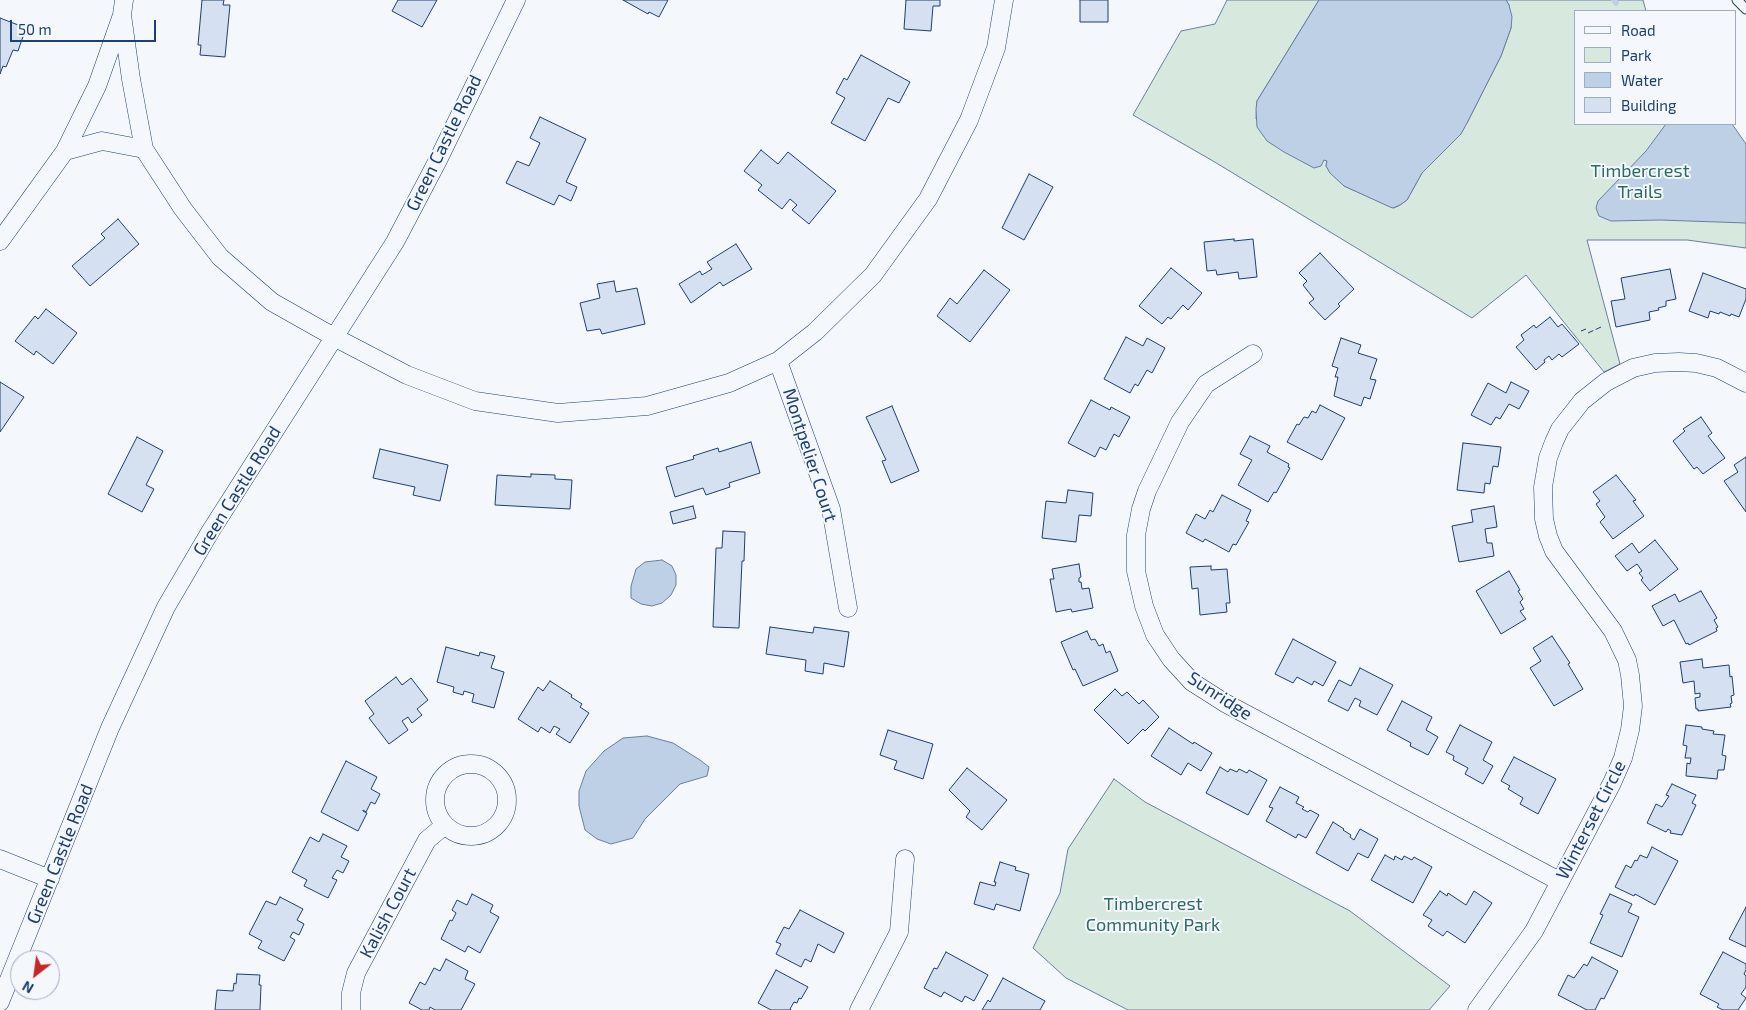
<!DOCTYPE html>
<html>
<head>
<meta charset="utf-8">
<style>
	body { margin:0 }
	#map { position:relative; width:1746px; height:1010px; overflow:hidden; background:#f4f7fb; font-family:"Exo 2",sans-serif }
	canvas { display:block }
	.legend { position:absolute; left:1574px; top:10px; width:162px; height:115px; box-sizing:border-box; background:#f4f7fb; border:1px solid #9eadc5; margin:0; padding:6px 9px; list-style:none; font-size:15px; color:#1d3f73 }
	.legend li { display:flex; align-items:center; gap:10px; height:25px }
	.legend b { width:25px; border:1px solid #9eadc5 }
	.north { position:absolute; left:10px; top:950px; width:50px; height:50px; box-sizing:border-box; background:#f4f7fb; border:1px solid #9eadc5; border-radius:50%; rotate:210deg; font-size:14px; font-weight:700; line-height:20px; text-align:center; color:#1d3f73 }
	.north::after { content:''; display:block; margin:auto; width:18px; height:22px; background:#c62828; clip-path:polygon(50% 0,100% 100%,50% 72%,0 100%) }
	.scale { position:absolute; left:10px; top:20px; width:146px; height:22px; box-sizing:border-box; border:2px solid #1d3f73; border-top:0; padding-left:6px; font-size:15px; line-height:18px; white-space:nowrap; color:#1d3f73; -webkit-text-stroke:4px #f4f7fb; paint-order:stroke }
</style>
</head>
<body>
<div id="map">
<canvas width="1746" height="1010"></canvas>
<ul class="legend">
<li><b style="height:6px;background:#f4f7fb"></b>Road</li>
<li><b style="height:14px;background:#d7e8df"></b>Park</li>
<li><b style="height:14px;background:#bed0e5"></b>Water</li>
<li><b style="height:14px;background:#d5e0f0"></b>Building</li>
</ul>
<div class="north">N</div>
<div class="scale">50 m</div>
</div>
<script>
const ctx = document.querySelector('canvas').getContext('2d');
ctx.lineJoin = 'round';
function fill(path, color) { ctx.fillStyle = color; ctx.fill(path, 'evenodd'); }
const poly = rows => new Path2D(rows.map(r => 'M' + r).join(''));
function stroke(path, color, width, dash) { ctx.strokeStyle = color; ctx.lineWidth = width; ctx.lineCap = dash ? 'butt' : 'round'; ctx.setLineDash(dash || []); ctx.stroke(path); }
function drawText(font, color, halo, rows, align = 'center') {
  ctx.font = font + ' "Exo 2",sans-serif'; ctx.lineWidth = 4; ctx.setLineDash([]); ctx.textBaseline = 'middle'; ctx.strokeStyle = halo; ctx.fillStyle = color; for (const [text, x, y, turn = 0] of rows) {
    ctx.save(); ctx.translate(x, y); ctx.rotate((+turn || 0) * Math.PI / 180); ctx.textAlign = isNaN(turn) ? turn : align; if (halo) ctx.strokeText(text, 0, 0); ctx.fillText(text, 0, 0); ctx.restore();
  }
}
const green = poly([
	[1227,0,1319,0,1257,101,1256,119,1327,161,1326,166,1330,172,1344,186,1394,208,1400,205,1407,200,1422,173,1467,123,1501,56,1511,28,1509,5,1506,0,1643,0,1646,11,1575,11,1575,124,1726,124,1746,147,1746,248,1687,240,1587,240,1620,364,1604,372,1526,275,1472,318,1213,161,1133,115,1181,31,1215,24,1227,0],
	[1114,779,1145,802,1350,911,1450,986,1429,1010,1128,1010,1066,978,1033,948,1060,893,1068,849,1114,779]
]);
const water = poly([
	[1319,0,1506,0,1509,5,1512,17,1511,28,1501,56,1467,123,1461,134,1422,173,1407,200,1400,205,1393,208,1390,207,1344,186,1330,173,1326,166,1327,161,1324,160,1321,166,1314,168,1284,152,1267,141,1257,127,1256,109,1257,101,1319,0],
	[1666,124,1732,124,1746,144,1746,223,1660,220,1611,221,1599,216,1596,208,1598,201,1646,151,1666,124],
	[662,560,672,566,676,575,676,585,671,595,662,603,652,606,641,604,631,598,631,586,636,569,645,562,662,560],
	[647,736,673,743,700,760,709,767,707,776,680,784,645,819,633,838,611,844,597,839,585,830,579,806,579,791,586,771,604,751,623,738,647,736]
]);
const stream = poly([
	[1614,0,1616,3]
]);
const building = poly([
	[202,0,224,0,223,5,230,5,225,57,200,55,201,45,198,45,202,0],
	[398,0,437,0,422,27,392,11,398,0],
	[623,0,668,0,659,17,649,12,648,14,623,0],
	[906,0,940,0,940,6,933,6,931,31,904,29,906,0],
	[1080,0,1108,0,1108,22,1080,22,1080,0],
	[0,18,26,28,18,51,13,50,6,67,3,66,0,74,0,18],
	[861,55,910,82,899,103,888,98,865,141,831,123,845,98,836,93,844,78,847,80,861,55],
	[540,117,586,139,566,182,577,187,571,201,559,195,554,205,506,183,517,161,529,166,540,143,530,138,540,117],
	[761,150,778,164,788,152,836,191,809,224,792,210,797,205,790,199,782,209,758,190,762,185,744,171,761,150],
	[1029,174,1053,187,1024,240,1002,228,1029,174],
	[118,219,139,244,90,286,72,266,105,238,101,234,118,219],
	[1234,239,1234,241,1253,239,1257,277,1239,279,1238,272,1217,275,1216,270,1207,271,1204,242,1234,239],
	[736,244,752,269,723,286,720,282,691,303,679,284,700,271,702,275,712,269,707,262,736,244],
	[1320,253,1354,289,1338,304,1340,306,1325,320,1309,303,1314,299,1303,285,1307,281,1299,273,1320,253],
	[1171,268,1202,293,1188,310,1183,305,1171,319,1168,317,1162,324,1139,306,1171,268],
	[1670,269,1676,299,1666,301,1666,306,1658,308,1659,310,1649,312,1650,320,1616,327,1611,301,1625,299,1621,278,1670,269],
	[984,270,1010,290,970,342,937,316,950,298,957,304,984,270],
	[1703,273,1746,289,1746,299,1739,317,1731,314,1730,316,1720,312,1719,314,1710,311,1708,318,1689,311,1703,273],
	[614,281,616,292,637,288,645,324,602,334,600,329,587,331,580,303,600,298,597,284,614,281],
	[46,309,77,333,53,364,36,351,34,355,15,341,35,316,38,319,46,309],
	[1550,317,1558,327,1562,324,1579,344,1562,357,1559,354,1552,360,1549,356,1544,360,1545,362,1536,370,1516,347,1524,340,1521,335,1534,325,1536,328,1550,317],
	[1126,337,1143,346,1147,338,1165,348,1152,373,1147,370,1138,386,1135,384,1130,393,1104,379,1126,337],
	[1341,338,1361,345,1358,353,1377,359,1370,379,1376,380,1370,399,1364,397,1361,406,1334,396,1338,377,1335,377,1338,368,1332,366,1341,338],
	[0,382,24,397,0,432,0,382],
	[1511,382,1529,391,1519,409,1509,404,1500,419,1496,417,1491,425,1471,415,1488,383,1506,393,1511,382],
	[1091,400,1110,410,1111,407,1130,417,1119,437,1114,434,1106,450,1100,447,1095,457,1068,443,1091,400],
	[1320,405,1345,418,1322,460,1287,442,1297,424,1299,425,1304,417,1308,418,1312,411,1316,413,1320,405],
	[892,406,919,471,891,483,882,461,886,460,866,417,892,406],
	[1701,417,1712,433,1708,436,1725,458,1703,474,1697,467,1694,469,1673,441,1685,431,1683,429,1701,417],
	[1250,436,1270,446,1267,452,1289,464,1288,467,1290,468,1276,493,1274,492,1268,502,1238,485,1252,460,1240,454,1250,436],
	[137,437,163,451,146,485,154,489,142,512,108,494,137,437],
	[751,442,760,473,729,483,730,487,706,495,703,488,675,497,666,467,694,459,693,456,718,448,719,452,751,442],
	[1463,443,1501,447,1498,467,1493,466,1490,484,1485,483,1484,493,1457,490,1463,443],
	[380,449,448,465,440,501,413,495,415,487,373,478,380,449],
	[1746,457,1746,512,1724,481,1738,472,1734,465,1746,457],
	[531,474,555,475,555,479,572,480,570,509,495,505,497,475,531,477,531,474],
	[1616,475,1636,500,1633,501,1644,516,1613,539,1600,522,1605,517,1596,504,1600,501,1593,492,1616,475],
	[1068,490,1093,493,1091,516,1079,515,1076,542,1042,538,1046,501,1066,503,1068,490],
	[1222,495,1251,510,1246,521,1249,522,1236,545,1233,544,1229,552,1205,539,1203,542,1186,533,1196,514,1205,519,1210,510,1213,512,1222,495],
	[693,506,696,518,673,524,670,512,693,506],
	[1494,506,1497,527,1485,529,1487,543,1492,543,1494,556,1459,562,1452,526,1473,522,1471,510,1494,506],
	[723,531,745,532,744,561,742,561,739,628,713,627,716,548,722,548,723,531],
	[1655,540,1678,569,1650,591,1641,580,1643,578,1639,573,1642,571,1637,564,1627,571,1615,556,1632,543,1639,553,1655,540],
	[1079,564,1081,577,1079,578,1079,582,1081,582,1082,589,1089,588,1093,608,1072,612,1071,609,1056,612,1050,579,1054,579,1052,569,1079,564],
	[1211,566,1211,570,1227,569,1230,603,1226,603,1227,612,1200,615,1198,588,1192,589,1190,567,1211,566],
	[1509,571,1520,590,1518,591,1523,599,1520,602,1524,609,1520,611,1526,619,1501,634,1476,591,1509,571],
	[1701,591,1717,618,1714,620,1718,627,1716,628,1717,631,1689,645,1688,643,1686,644,1674,620,1663,626,1652,606,1675,594,1679,602,1701,591],
	[770,627,813,633,814,627,849,632,844,667,824,663,823,674,805,671,806,660,766,654,770,627],
	[1087,631,1091,640,1095,639,1099,646,1103,644,1106,653,1110,651,1118,671,1083,686,1075,669,1073,670,1061,642,1087,631],
	[1552,636,1570,663,1568,664,1583,689,1554,706,1530,668,1541,661,1533,648,1552,636],
	[1293,639,1336,662,1323,686,1314,681,1312,685,1297,677,1293,683,1275,674,1293,639],
	[446,647,479,656,480,652,495,656,491,668,504,672,494,708,472,702,474,694,464,691,463,695,453,692,454,687,437,682,446,647],
	[1702,659,1703,668,1729,665,1730,677,1732,676,1734,695,1731,696,1732,703,1730,704,1731,707,1698,711,1698,709,1696,709,1695,698,1700,697,1700,693,1695,694,1694,681,1683,683,1680,662,1702,659],
	[1360,668,1393,685,1377,715,1359,706,1361,701,1355,698,1348,711,1328,701,1339,680,1351,686,1360,668],
	[396,677,402,685,411,678,428,700,417,709,422,715,412,723,408,717,402,721,408,730,389,744,369,718,374,714,365,701,396,677],
	[550,681,572,695,571,697,582,704,580,707,589,713,570,743,556,734,560,729,554,726,550,733,541,727,538,732,518,719,538,687,543,691,550,681],
	[1115,689,1122,696,1127,692,1139,704,1143,700,1159,717,1145,731,1143,729,1128,744,1094,710,1115,689],
	[1402,701,1432,717,1426,730,1438,737,1428,755,1410,746,1411,743,1387,730,1402,701],
	[1460,725,1492,742,1483,760,1493,766,1483,784,1465,774,1468,768,1453,760,1454,756,1446,752,1460,725],
	[1686,725,1702,727,1702,729,1714,731,1713,734,1725,735,1722,755,1726,756,1724,770,1718,770,1717,779,1686,776,1687,763,1690,764,1691,758,1685,758,1687,746,1683,745,1686,725],
	[1169,728,1193,744,1194,742,1212,753,1201,771,1188,763,1181,775,1151,756,1169,728],
	[888,730,933,744,923,779,894,769,897,761,880,755,888,730],
	[1514,757,1556,779,1538,814,1520,804,1523,798,1508,789,1510,786,1501,781,1514,757],
	[346,761,377,777,371,789,380,794,375,804,371,802,366,812,363,810,363,811,367,813,358,831,321,812,346,761],
	[1220,767,1228,772,1230,769,1237,772,1239,769,1247,773,1249,770,1267,780,1248,815,1206,793,1220,767],
	[967,768,1007,800,982,830,966,817,970,811,949,790,967,768],
	[1672,784,1696,795,1692,803,1696,805,1682,835,1670,833,1671,831,1668,829,1666,832,1647,823,1656,804,1662,807,1669,796,1666,795,1672,784],
	[1280,787,1299,797,1296,803,1304,807,1302,809,1308,812,1310,810,1319,815,1306,838,1298,834,1296,838,1266,821,1273,808,1269,807,1280,787],
	[1333,822,1344,829,1343,830,1351,835,1350,837,1354,840,1360,829,1378,839,1368,858,1358,853,1348,871,1316,853,1333,822],
	[323,834,347,846,341,857,349,861,343,873,337,870,332,878,337,880,328,898,304,886,307,880,292,872,310,837,319,842,323,834],
	[1652,847,1678,861,1655,905,1635,894,1634,896,1615,887,1626,865,1631,868,1635,860,1637,861,1640,855,1647,858,1652,847],
	[1385,855,1394,860,1395,856,1402,860,1404,856,1412,860,1414,857,1432,867,1413,903,1371,880,1385,855],
	[1000,862,1016,867,1015,870,1029,874,1020,911,996,904,994,910,974,904,980,882,995,886,996,882,994,882,1000,862],
	[1440,891,1447,896,1448,893,1466,905,1474,891,1492,903,1465,943,1447,931,1443,936,1428,926,1432,920,1423,915,1440,891],
	[472,894,493,905,490,912,499,917,480,953,468,946,465,952,441,939,450,920,452,921,456,913,452,910,457,900,467,905,472,894],
	[1610,894,1632,904,1628,912,1639,917,1622,957,1590,943,1603,915,1600,914,1610,894],
	[280,897,303,909,297,920,304,924,299,935,293,932,290,937,295,940,284,961,258,948,262,941,249,934,266,901,276,905,280,897],
	[1746,907,1746,947,1729,939,1746,907],
	[800,910,844,933,834,953,818,944,811,962,805,959,801,967,776,954,781,944,776,942,784,927,789,929,800,910],
	[946,952,988,975,974,1001,965,996,962,1002,944,992,941,997,924,988,934,968,937,969,946,952],
	[1723,952,1746,964,1746,970,1744,974,1746,976,1746,987,1741,994,1746,998,1738,1010,1723,1010,1717,1007,1719,1004,1700,994,1723,952],
	[1592,957,1618,971,1604,999,1601,998,1595,1010,1587,1010,1558,995,1568,975,1574,978,1584,964,1587,966,1592,957],
	[446,959,468,971,465,979,475,984,461,1010,435,1010,430,1007,429,1010,422,1010,409,1003,420,982,425,985,434,968,440,971,446,959],
	[776,970,808,987,801,999,799,998,797,1003,794,1002,790,1009,791,1010,771,1010,758,1003,776,970],
	[237,974,260,975,259,985,261,985,260,1010,215,1010,217,990,233,991,234,983,236,984,237,974],
	[1003,978,1045,1001,1040,1010,982,1010,988,1000,990,1002,1003,978]
]);
const service = poly([
	[1737,0,1746,9]
]);
const minor = poly([
	[124,0,122,15,131,79,144,149,183,209,220,257,272,302,334,337,407,375,475,401,558,413,647,406,729,383,778,361,815,332,873,275,928,199,969,120,996,48,1004,0],
	[65,151,102,141,144,149],
	[0,241,65,151,97,86,121,18],
	[1253,354,1206,384,1180,422,1147,491,1141,509,1136,535,1136,571,1144,606,1155,635,1171,659,1192,682,1225,703,1559,881],
	[778,361,831,509,848,608],
	'435 800a36 36 0 1 1 72 0a36 36 0 1 1-72 0Z',
	[0,859,50,879],
	[0,1002,110,728,166,607,210,532,395,242,438,160,516,0],
	[351,1010,351,993,356,973,427,840,445,825],
	[859,1010,899,932,905,859],
	[1477,1010,1534,931,1612,783,1623,758,1630,730,1633,706,1630,675,1627,660,1613,631,1554,551,1548,536,1544,519,1543,487,1548,458,1554,442,1560,429,1582,401,1606,382,1633,368,1655,363,1679,362,1696,363,1717,368,1746,383]
]);
const fence = poly([
	[1581,331,1586,329],
	[1588,333,1601,327]
]);
const streetNames = [
	["Green Castle Road",444,143,-64],
	["Montpelier Court",810,455,72],
	["Green Castle Road",237,491,-58],
	["Sunridge",1220,696,33],
	["Winterset Circle",1591,820,-63],
	["Green Castle Road",60,854,-68],
	["Kalish Court",388,913,-62]
];
const parkNames = [
	["Timbercrest",1640,171],
	["Trails",1640,192],
	["Timbercrest",1153,904],
	["Community Park",1153,925]
];
fill(green, '#d7e8df');
stroke(green, '#687fa3', 1);
fill(water, '#bed0e5');
stroke(water, '#687fa3', 1);
stroke(stream, '#bed0e5', 5.5);
fill(building, '#d5e0f0');
stroke(building, '#1d3f73', 1);
stroke(service, '#1d3f73', 11);
stroke(minor, '#1d3f73', 19);
stroke(service, '#f4f7fb', 9);
stroke(minor, '#f4f7fb', 18);
stroke(fence, '#1d3f73', 1, [6, 2.5]);
drawText('18px', '#1d3f73', '#f4f7fb', streetNames);
drawText('18px', '#2c6c60', '#f4f7fb', parkNames);
</script>
</body>
</html>
